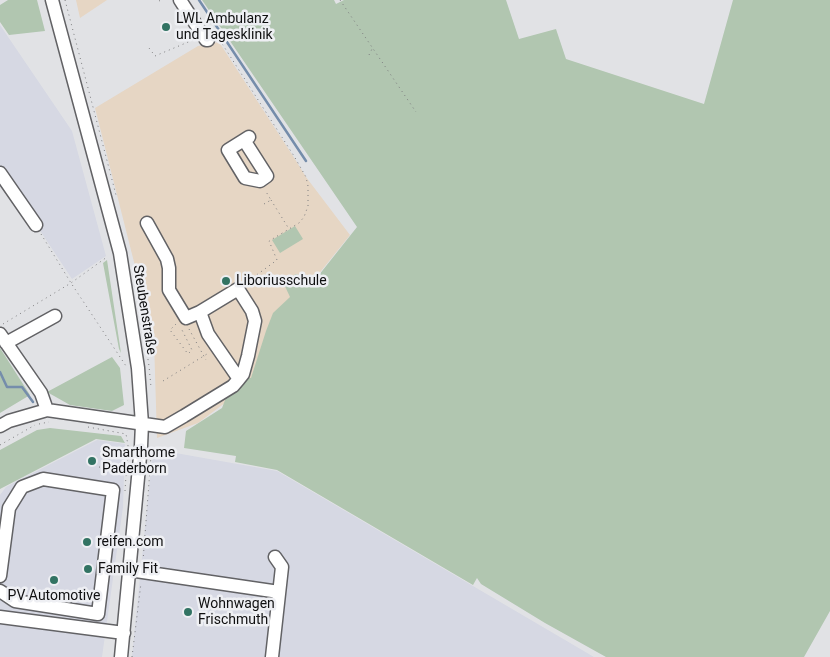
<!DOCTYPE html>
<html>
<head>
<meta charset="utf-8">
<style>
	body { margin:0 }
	canvas { display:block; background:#e1e2e5 }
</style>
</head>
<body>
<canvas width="830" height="657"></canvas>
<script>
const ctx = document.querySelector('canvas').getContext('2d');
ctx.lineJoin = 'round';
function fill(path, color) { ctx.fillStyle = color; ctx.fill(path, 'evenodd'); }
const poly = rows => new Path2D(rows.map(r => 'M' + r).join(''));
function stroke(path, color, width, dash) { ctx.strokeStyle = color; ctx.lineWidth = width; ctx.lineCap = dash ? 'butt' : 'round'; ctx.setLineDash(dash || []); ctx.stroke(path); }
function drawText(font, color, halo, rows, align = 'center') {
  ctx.font = font + ' Roboto,sans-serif'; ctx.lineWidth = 5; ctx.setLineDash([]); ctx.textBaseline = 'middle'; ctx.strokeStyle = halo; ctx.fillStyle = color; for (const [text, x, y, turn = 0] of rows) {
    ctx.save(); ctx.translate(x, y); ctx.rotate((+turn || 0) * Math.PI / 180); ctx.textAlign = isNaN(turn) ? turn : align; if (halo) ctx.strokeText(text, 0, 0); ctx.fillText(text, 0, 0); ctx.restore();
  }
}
const built = poly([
	[0,25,72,131,106,256,72,279,0,170],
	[97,440,125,444,123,507,102,657,0,657,0,495,6,487],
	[153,449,277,471,594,657,132,657]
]);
const education = poly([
	[76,0,107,0,80,18],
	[219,42,293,156,306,177,350,235,276,327,257,374,237,394,198,423,157,438,154,341,95,108,198,46]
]);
const green = poly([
	[8,0,37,0,45,31,9,35,0,22,0,5],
	[202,0,334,0,336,4,344,0,506,0,519,39,556,29,566,59,704,104,733,0,830,0,830,611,804,657,606,657,545,623,481,584,477,578,473,585,277,470,235,462,236,456,184,448,186,431,222,408,227,395,242,378,251,378,266,331,273,313,290,297,283,282,296,274,315,280,357,227],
	[295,226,303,239,280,253,272,240],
	[107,260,121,353,119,349,103,263],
	[0,348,30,395,0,413],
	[112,357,120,368,124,405,112,411,70,405,47,392],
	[50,428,121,436,125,443,96,439,0,489,0,450,37,430]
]);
const stream = poly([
	[199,0,306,161],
	[0,372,7,387,22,387,33,402]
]);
const path = poly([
	[65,0,116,195],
	[340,0,416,112],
	[159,1,161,0],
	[219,41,221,42,294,156,306,177,308,186,308,206,304,217,299,223,269,241,277,260,247,282],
	[149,48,155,56,193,40],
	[369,55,372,49],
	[271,200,289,229],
	[264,204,271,200,265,190],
	[41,234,71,283,126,366],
	[136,280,149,366,151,387],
	[3,324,71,283,107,257],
	[176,324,170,330,188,354,192,350,181,328],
	[189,329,206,360],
	[163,381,207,354],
	[39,424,49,422],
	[88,427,126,434,128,445,125,491],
	[0,445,35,425],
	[99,467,114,469],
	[143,561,151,456],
	[132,657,141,583]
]);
const minor = poly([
	[52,0,120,253,138,368,142,424,141,446,121,657],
	[180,0,206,40,208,40],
	[244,140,267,176,260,181,245,178,228,150,244,140,249,137],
	[0,173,36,225],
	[147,223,167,259,169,268,169,290,186,318,200,312],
	[0,334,41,393,47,410],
	[6,343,55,316],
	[0,426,9,421,47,410,165,427,184,416,233,386,239,379,243,374,248,356,255,321,252,311,238,289,200,312,208,334,239,379],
	[129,570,279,592],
	[0,576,9,508,22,487,43,479,113,490,98,614,15,601,0,591],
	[0,617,124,633],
	[272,657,282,567,275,557]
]);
const markers = [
	[166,27,5,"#327363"],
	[226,281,5,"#327363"],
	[92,461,5,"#327363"],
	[87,542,5,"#327363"],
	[88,569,5,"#327363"],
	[54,580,5,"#327363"],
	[188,612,5,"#327363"]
];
const poiNames = [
	["LWL Ambulanz",176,19],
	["und Tagesklinik",176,35],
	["Liboriusschule",236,281],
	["Smarthome",102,453],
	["Paderborn",102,469],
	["reifen.com",97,542],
	["Family Fit",98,569],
	["PV Automotive",54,596,"center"],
	["Wohnwagen",198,604],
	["Frischmuth",198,620]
];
const streetNames = [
	["Steubenstraße",144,310,81]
];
fill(built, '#d6d8e3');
fill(education, '#e6d6c4');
fill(green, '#b1c6b0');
stroke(stream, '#758dab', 2.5);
stroke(minor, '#626265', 15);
stroke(path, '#7c7c7e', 1, [1, 4]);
stroke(minor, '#fff', 12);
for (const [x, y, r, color] of markers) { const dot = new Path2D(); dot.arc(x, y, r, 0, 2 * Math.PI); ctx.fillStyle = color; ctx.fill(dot); stroke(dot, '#eeeff3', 2); }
drawText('14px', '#0f0f10', '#eeeff3', poiNames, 'left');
drawText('14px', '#0f0f10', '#eeeff3', streetNames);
</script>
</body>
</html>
